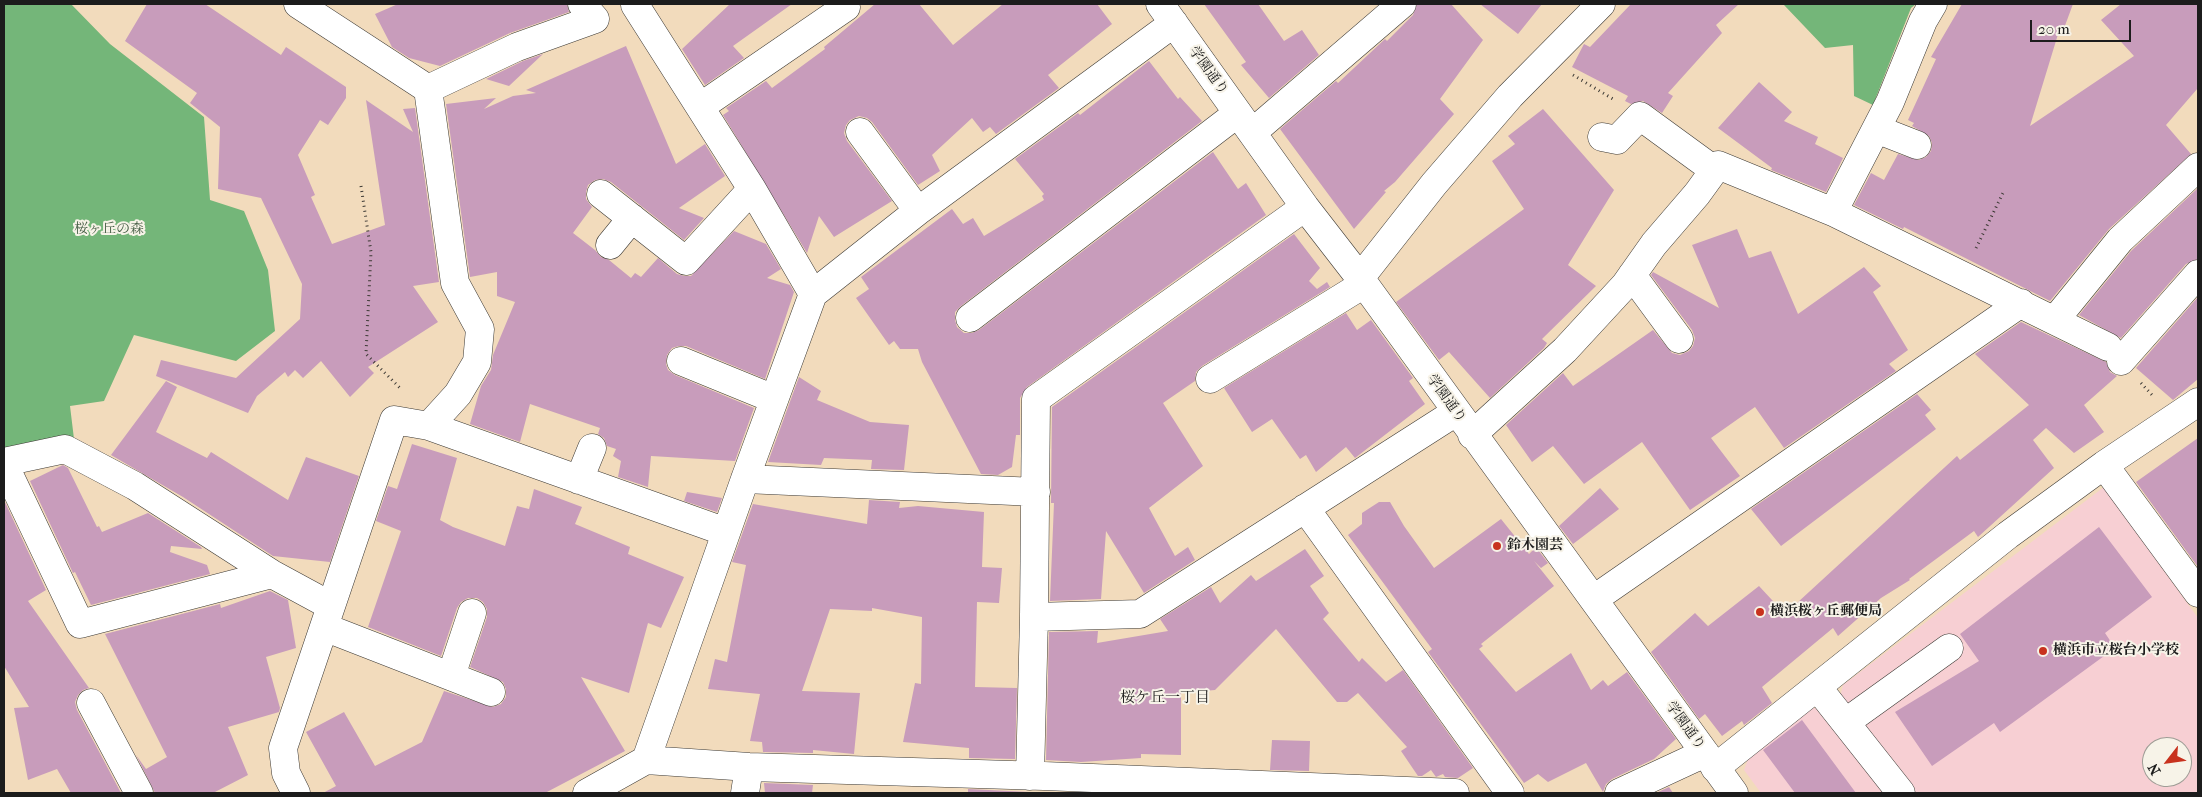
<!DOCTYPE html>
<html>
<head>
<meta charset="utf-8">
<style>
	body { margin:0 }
	#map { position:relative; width:2202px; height:797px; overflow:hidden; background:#f2dbbc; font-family:"IM FELL French Canon",serif }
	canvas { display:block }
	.frame { position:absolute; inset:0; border:5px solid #1c1c1c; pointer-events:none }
	.north { position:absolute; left:2142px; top:737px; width:50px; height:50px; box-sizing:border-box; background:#f7f3e8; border:1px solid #9f9d96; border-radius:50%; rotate:240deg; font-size:14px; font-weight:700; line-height:20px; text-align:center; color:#1c1c1c }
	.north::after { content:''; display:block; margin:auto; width:18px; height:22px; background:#c8321e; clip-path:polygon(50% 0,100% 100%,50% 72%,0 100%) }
	.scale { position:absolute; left:2030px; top:20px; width:101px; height:22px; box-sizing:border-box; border:2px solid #1c1c1c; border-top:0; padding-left:6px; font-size:15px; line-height:18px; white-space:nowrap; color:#1c1c1c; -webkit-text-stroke:4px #f7f3e8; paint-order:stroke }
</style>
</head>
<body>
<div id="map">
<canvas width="2202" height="797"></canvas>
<div class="frame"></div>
<div class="north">N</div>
<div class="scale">20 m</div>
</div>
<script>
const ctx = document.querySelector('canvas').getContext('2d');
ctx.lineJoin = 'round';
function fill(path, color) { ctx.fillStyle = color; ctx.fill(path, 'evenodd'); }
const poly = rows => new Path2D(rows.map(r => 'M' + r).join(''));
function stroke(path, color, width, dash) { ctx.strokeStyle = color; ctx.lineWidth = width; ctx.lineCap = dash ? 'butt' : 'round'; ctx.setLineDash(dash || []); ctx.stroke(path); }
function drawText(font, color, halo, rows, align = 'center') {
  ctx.font = font + ' "IM FELL French Canon","Noto Serif JP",serif'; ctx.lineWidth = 4; ctx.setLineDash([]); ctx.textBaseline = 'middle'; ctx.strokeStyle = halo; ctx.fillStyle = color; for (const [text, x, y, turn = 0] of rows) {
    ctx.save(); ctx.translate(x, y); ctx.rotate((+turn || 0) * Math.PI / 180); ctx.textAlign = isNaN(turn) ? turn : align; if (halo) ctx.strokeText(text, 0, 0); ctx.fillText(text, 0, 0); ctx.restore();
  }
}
const built = poly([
	[2104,487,2198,618,2198,793,1761,793,1744,770,1750,754,1813,708,1823,709,1840,697,1843,685],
	[2152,747,2182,747,2182,777,2152,777]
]);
const forest = poly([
	[4,4,71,4,110,44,204,117,210,200,244,211,268,270,275,331,236,361,134,335,104,401,70,406,74,439,4,454],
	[1916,4,1911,8,1873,105,1854,96,1853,45,1825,48,1784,5]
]);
const building = poly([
	[147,4,205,4,281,55,286,47,346,87,346,98,328,125,320,120,298,155,315,195,311,197,332,244,385,225,366,100,413,132,403,109,415,108,439,282,413,286,438,322,368,367,374,373,350,397,321,361,303,378,295,370,288,377,285,372,257,396,248,413,156,376,161,360,236,378,300,319,302,284,261,198,218,189,220,127,190,103,197,93,125,41],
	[398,4,567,4,569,12,510,33,440,66,409,58,392,47,375,14],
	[730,4,792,4,733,46,744,58,705,85,682,49],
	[875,4,919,4,953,45,1003,4,1097,4,1112,24,1048,75,1059,88,996,134,990,127,983,132,972,118,932,155,940,171,918,185,872,122,867,118,859,116,850,120,846,125,844,133,847,141,892,201,834,237,819,216,807,253,723,115,729,111,726,108,766,81,772,88,825,49,824,47],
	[1204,4,1258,4,1284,41,1302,30,1319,55,1269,98,1241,65,1246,62],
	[1417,4,1451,4,1483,40,1440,99,1454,114,1395,182,1384,191,1386,192,1354,229,1280,129,1336,81,1338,83,1385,39,1387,41,1413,15],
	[1480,4,1542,4,1518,34],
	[1631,4,1739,4,1716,25,1722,33,1668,93,1673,96,1662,113,1643,101,1631,104,1625,101,1628,96,1572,67,1584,44,1590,47],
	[1962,4,2073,4,2063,31,2059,31,2030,126,2134,56,2101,20,2121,4,2198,4,2198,88,2166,125,2191,154,2109,229,2050,301,1904,227,1903,229,1854,205,1871,173,1884,180,1898,154,1919,160,1926,157,1931,151,1932,143,1929,136,1912,126,1914,123,1908,120,1936,59,1931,57],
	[626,46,676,164,705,144,725,176,679,208,704,218,684,240,611,182,603,179,595,180,588,185,586,192,586,199,592,207,573,233,595,250,601,257,609,260,631,278,635,273,641,277,658,258,677,274,684,276,691,276,734,231,766,244,781,269,767,278,790,285,794,292,765,379,686,346,679,346,672,348,667,355,666,364,668,370,675,375,754,408,735,461,651,456,648,487,618,477,621,461,613,456,616,449,607,446,604,438,598,434,600,428,530,404,520,442,470,424,481,386,491,370,493,355,515,302,497,296,497,272,470,277,446,104,496,98,484,109,513,96,536,93,526,90],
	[543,54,509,86,486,79,523,61],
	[1149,61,1178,99,1180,97,1202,121,961,306,955,312,955,320,957,327,964,333,972,333,979,330,1213,152,1238,189,1246,183,1266,215,1027,387,1020,398,1020,435,1016,435,1012,467,998,475,981,474,922,362,918,349,900,349,894,341,889,345,856,298,869,289,861,277,952,209,963,224,973,218,984,236,1044,200,1042,196,1044,194,1015,159,1078,113,1080,115],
	[1759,82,1792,112,1784,121,1818,137,1815,144,1843,158,1826,192,1771,170,1772,168,1718,128],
	[1543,109,1614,190,1568,265,1596,286,1542,339,1547,343,1544,348,1490,398,1449,352,1439,360,1396,302,1524,209,1492,161,1515,144,1508,136],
	[2198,188,2198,259,2186,264,2121,338,2079,315,2131,251],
	[1737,229,1749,258,1771,251,1798,314,1864,267,1881,286,1873,292,1908,350,1889,364,1896,371,1784,448,1755,407,1711,438,1740,476,1690,510,1642,442,1584,484,1553,446,1532,462,1506,425,1563,373,1573,386,1653,330,1672,353,1680,355,1689,351,1693,346,1695,338,1692,330,1651,275,1653,272,1719,308,1692,245],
	[1294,234,1320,268,1309,281,1317,289,1327,282,1330,287,1202,366,1196,372,1195,381,1163,403,1203,466,1149,508,1175,556,1188,547,1195,560,1144,593,1106,531,1101,599,1050,601,1054,503,1051,503,1052,407],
	[2198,297,2198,379,2173,400,2136,368],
	[1346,313,1357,330,1371,320,1413,378,1409,381,1425,404,1355,458,1346,447,1316,472,1306,455,1300,459,1272,419,1252,432,1224,388],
	[2021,322,2106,362,2110,372,2117,376,2084,405,2104,432,2074,453,2046,428,2033,440,2054,468,1978,537,1974,531,1909,579,1910,580,1881,598,1838,636,1833,628,1762,687,1772,703,1744,725,1742,721,1722,736,1705,714,1699,719,1651,652,1695,613,1708,626,1759,586,1785,614,1957,456,1960,460,2029,405,1975,354],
	[799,377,821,391,817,400,870,422,909,425,904,470,871,469,872,460,824,458,821,465,768,462],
	[166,381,177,387,156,432,207,458,211,452,288,500,306,457,359,476,330,562,273,556,183,497,111,455],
	[1917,394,1931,410,1925,415,1936,429,1781,546,1751,509],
	[2198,438,2198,567,2136,482],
	[412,444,457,458,440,520,453,527,505,546,517,506,529,509,534,489,582,507,575,524,630,547,628,554,684,577,661,628,648,623,629,693,581,677,625,751,545,793,323,793,336,786,306,732,344,712,375,766,422,742,444,691,493,707,501,704,506,697,506,689,503,682,470,667,487,617,487,609,483,602,477,598,468,598,461,602,457,608,441,656,368,627,401,531,376,521,388,486,397,489],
	[63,465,68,468,97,527,99,526,102,532,148,513,201,547,202,549,171,546,170,552,207,565,210,574,91,605,75,572,73,573,30,481],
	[1600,488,1619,509,1573,544,1559,526],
	[687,492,722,498,717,512,684,501],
	[4,500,46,590,28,601,89,688,83,690,78,695,75,702,77,710,121,793,71,793,57,769,28,780,14,708,29,707,4,666],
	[869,500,900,502,899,508,918,506,984,512,982,567,1002,568,999,603,977,602,975,687,1017,688,1015,759,969,758,969,748,903,742,915,683,921,684,922,617,872,608,872,611,830,609,802,691,860,693,854,754,813,750,813,753,763,752,762,742,750,741,760,694,708,689,715,659,727,662,746,565,732,562,753,504,867,524],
	[1379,502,1390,502,1404,526,1434,568,1501,519,1529,554,1536,547,1548,563,1541,568,1534,561,1554,586,1481,644,1483,646,1479,649,1516,692,1571,653,1591,690,1603,680,1608,686,1627,672,1676,739,1654,759,1612,779,1606,784,1603,792,1586,763,1548,782,1538,774,1524,783,1428,652,1432,649,1348,535,1362,524,1362,513],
	[2099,527,2152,597,2105,633,2115,648,2000,732,1994,723,1932,766,1895,712,1979,661,1960,634],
	[1305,549,1324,576,1310,586,1329,613,1323,619,1359,662,1362,658,1386,682,1403,670,1473,768,1458,778,1445,777,1443,774,1436,777,1431,770,1422,776,1418,776,1401,751,1407,747,1358,693,1347,702,1337,702,1276,629,1215,690,1181,693,1181,755,1141,754,1141,758,1081,762,1046,760,1049,632,1098,631,1097,643,1168,631,1160,619,1211,587,1220,603,1251,575,1256,581],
	[270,591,288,600,296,648,266,657,280,708,279,712,228,727,248,775,213,793,155,793,136,755,146,769,167,757,105,634,220,604,221,608],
	[1802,720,1856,793,1795,793,1763,750],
	[1272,740,1310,741,1309,771,1270,770],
	[764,783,813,785,812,793,765,793],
	[1669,787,1673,793,1656,793],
	[968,789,1029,792,1061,792,968,793]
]);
const path = poly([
	[1573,75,1613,99],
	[361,186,371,252,366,354,401,389],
	[1976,248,2003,193],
	[2141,383,2152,395]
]);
const minor = poly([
	[298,4,428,89,455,283,480,329,477,362,458,394,429,426],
	[1160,4,1305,207,1360,278,1734,793],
	[635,5,752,189,813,294],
	[428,89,517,47,595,19,582,4],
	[700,107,846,7],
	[1876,129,1917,145],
	[860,132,918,211],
	[1253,132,1402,4],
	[1602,137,1617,140,1640,116,1714,170],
	[601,194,686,261,752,189],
	[1833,212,1890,102,1923,21,1933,4],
	[610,245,632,218],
	[1632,275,1679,339],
	[1360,278,1434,184,1510,96,1601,4],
	[970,318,1238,113],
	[2055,320,2120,240,2198,167],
	[681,361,774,399],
	[2121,361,2198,274],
	[1210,379,1364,284],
	[1472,435,1565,350,1625,285,1654,244,1697,194,1718,165,1833,212,2108,347],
	[4,462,65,449,135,486,272,574,331,606],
	[4,464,80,624,272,574],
	[2104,465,2198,593],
	[745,479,1036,492],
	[579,480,592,448],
	[1305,508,1510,793],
	[1594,599,2021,303],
	[1034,617,1140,614,1456,412],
	[324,627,491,692],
	[451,676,472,613],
	[1818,688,1901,793],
	[91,703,139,793],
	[1846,722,1949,648],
	[646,760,745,479,813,294,918,211,1174,23],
	[1715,768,2008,535,2104,465,2198,402],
	[1030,776,1034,617,1036,399,1305,207],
	[296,793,286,773,283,748,394,420,429,426,726,532],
	[587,793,646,760,749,767,1044,776,1455,793],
	[745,793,749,767],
	[1619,793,1705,753]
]);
const markers = [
	[1497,546,5,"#c8321e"],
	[1760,612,5,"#c8321e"],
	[2043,651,5,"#c8321e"]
];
const streetNames = [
	["学園通り",1208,71,54],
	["学園通り",1446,399,54],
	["学園通り",1685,726,54]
];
const parkNames = [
	["桜ヶ丘の森",109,230]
];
const poiNames = [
	["鈴木園芸",1507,546],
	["横浜桜ヶ丘郵便局",1770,612],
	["横浜市立桜台小学校",2053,651]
];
const neighbourhoodNames = [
	["桜ケ丘一丁目",1165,698]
];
fill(built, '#f7cfd3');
fill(forest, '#74b679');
fill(building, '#c89cbb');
stroke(minor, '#3c3934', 29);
stroke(path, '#3c3934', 3, [1, 4]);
stroke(minor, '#fff', 28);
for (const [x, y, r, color] of markers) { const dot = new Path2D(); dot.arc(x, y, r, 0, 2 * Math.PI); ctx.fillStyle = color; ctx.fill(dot); stroke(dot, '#f7f3e8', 2); }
drawText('14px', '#1c1c1c', '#f7f3e8', streetNames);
drawText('14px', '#455d44', '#f7f3e8', parkNames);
drawText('bold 14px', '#1c1c1c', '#f7f3e8', poiNames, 'left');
drawText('15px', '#1c1c1c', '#f7f3e8', neighbourhoodNames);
</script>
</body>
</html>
